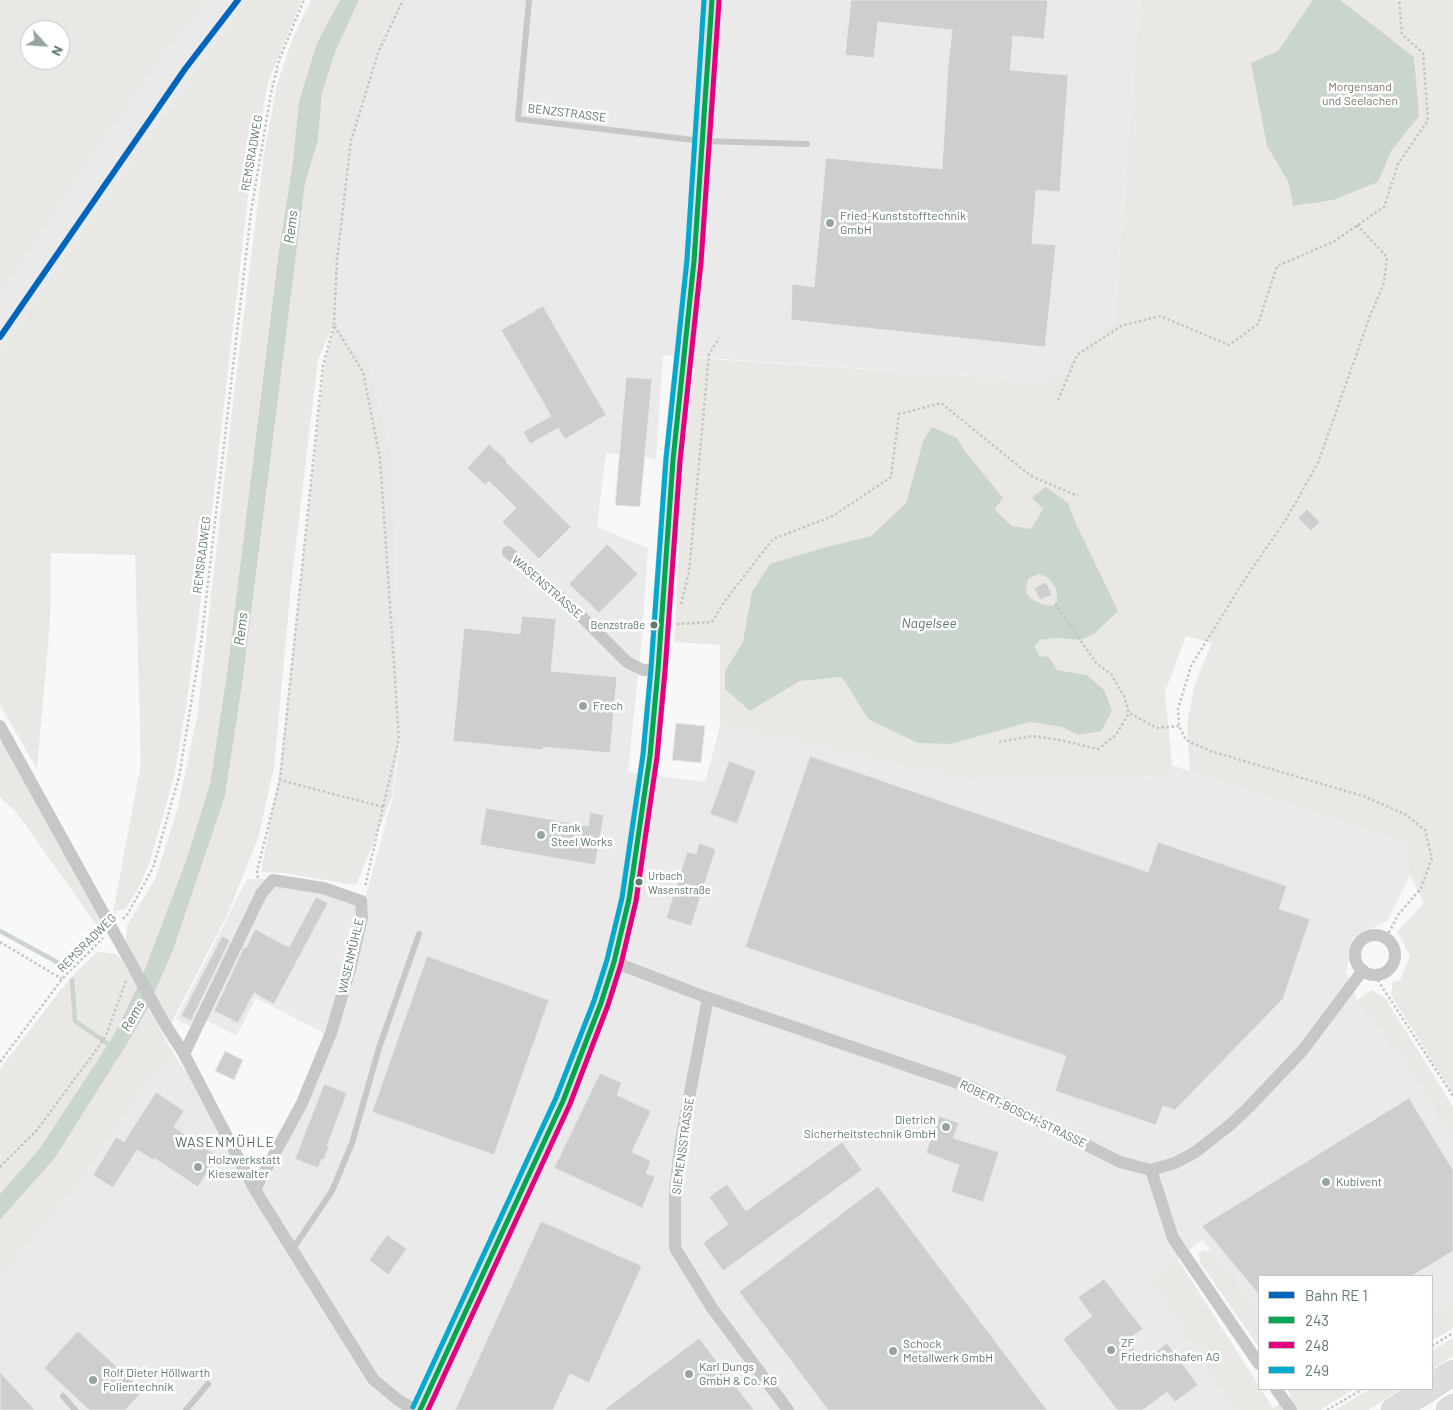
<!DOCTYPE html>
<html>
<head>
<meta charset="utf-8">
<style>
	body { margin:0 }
	#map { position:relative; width:1453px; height:1410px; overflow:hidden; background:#f8f8f8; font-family:Barlow,sans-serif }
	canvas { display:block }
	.legend { position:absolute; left:1258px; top:1275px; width:175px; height:115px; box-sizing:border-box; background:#fff; border:1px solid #c0cac5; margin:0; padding:6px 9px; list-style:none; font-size:15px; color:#617a6e }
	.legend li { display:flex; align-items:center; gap:10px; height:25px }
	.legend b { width:25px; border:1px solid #c0cac5 }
	.north { position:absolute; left:20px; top:20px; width:50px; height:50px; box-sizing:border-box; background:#fff; border:1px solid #c0cac5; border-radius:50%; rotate:116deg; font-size:14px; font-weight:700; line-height:20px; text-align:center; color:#617a6e }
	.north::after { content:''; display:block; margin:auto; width:18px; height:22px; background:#96a69e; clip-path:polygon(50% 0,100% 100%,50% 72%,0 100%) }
</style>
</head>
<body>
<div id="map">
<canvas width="1453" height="1410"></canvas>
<ul class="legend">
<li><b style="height:6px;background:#0065bd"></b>Bahn RE 1</li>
<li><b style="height:6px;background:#00a651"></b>243</li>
<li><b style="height:6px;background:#e5007d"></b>248</li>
<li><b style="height:6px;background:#00a9ce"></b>249</li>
</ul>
<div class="north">N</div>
</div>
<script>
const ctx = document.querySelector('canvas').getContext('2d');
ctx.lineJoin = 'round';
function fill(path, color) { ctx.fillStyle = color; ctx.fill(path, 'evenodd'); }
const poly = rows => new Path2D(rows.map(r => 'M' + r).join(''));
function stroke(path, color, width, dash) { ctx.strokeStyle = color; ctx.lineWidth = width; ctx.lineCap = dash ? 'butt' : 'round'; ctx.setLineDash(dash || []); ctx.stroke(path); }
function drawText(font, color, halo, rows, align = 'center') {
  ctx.font = font + ' Barlow,sans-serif'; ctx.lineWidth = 5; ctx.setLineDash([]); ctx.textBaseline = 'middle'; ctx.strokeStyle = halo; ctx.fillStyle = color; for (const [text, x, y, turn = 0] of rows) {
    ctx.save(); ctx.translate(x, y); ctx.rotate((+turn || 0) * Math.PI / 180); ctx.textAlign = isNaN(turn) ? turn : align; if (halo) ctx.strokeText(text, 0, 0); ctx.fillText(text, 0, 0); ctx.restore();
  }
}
const built = poly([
	[209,0,247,0,199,65,0,350,0,296,66,196,165,54],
	[404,0,1140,0,1114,322,1090,335,1067,366,1046,381,663,355,656,460,645,457,606,453,597,527,648,548,642,638,628,772,705,782,720,726,965,780,1168,776,1172,765,1405,843,1410,875,1387,921,1353,938,1346,972,1357,1000,1401,1058,1453,1142,1453,1302,1432,1314,1432,1276,1259,1276,1259,1310,1203,1240,1149,1280,1233,1410,0,1410,0,1278,81,1182,152,1077,177,1059,264,1188,304,1109,333,1038,256,998,236,1036,204,1019,192,1027,176,1019,247,879,282,879,363,906,393,797,400,740,380,470,362,378,334,324,352,141,379,54]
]);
const green = poly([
	[0,0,209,0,165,54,66,196,0,296],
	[30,30,60,30,60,60,30,60],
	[247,0,302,0,268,82,249,188,205,570,186,707,174,777,149,864,137,891,125,909,113,912,141,764,135,555,51,553,50,622,37,769,0,705,0,350,199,65],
	[311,0,340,0,317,43,299,101,293,161,278,257,227,673,210,784,186,861,143,974,125,945,127,926,155,879,178,808,198,712,231,419,264,153,277,85,292,40],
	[359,0,404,0,379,54,352,141,334,324,318,359,291,586,274,767,259,835,229,911,170,1026,154,995,173,950,225,796,243,678,305,184,318,140,322,93,336,50],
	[1140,0,1453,0,1453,1094,1391,995,1393,982,1400,980,1410,955,1397,932,1424,903,1410,875,1405,843,1190,771,1187,725,1194,686,1212,643,1186,636,1165,692,1172,765,1168,776,965,780,720,726,720,645,674,642,683,463,695,358,1046,381,1067,366,1090,335,1114,322],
	[1288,181,1309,204,1293,206],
	[957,438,967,454,995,508,1012,526,1031,530,1043,509,1067,503,1077,526,1080,640,1057,638,1040,640,1035,646,1039,657,1049,657,1057,670,1087,675,1112,711,1101,730,1078,735,1062,727,1030,722,951,744,868,719,842,677,800,681,750,711,725,671,743,642,830,546,871,536,906,503,923,441],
	[334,325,369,367,391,456,399,740,392,797,356,885,283,873,261,872,280,768,324,367],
	[1039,574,1048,578,1056,589,1057,601,1054,606,1044,605,1030,598,1026,591,1028,579],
	[0,736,103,926,100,930,17,813,0,797],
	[97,952,116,954,121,959,137,985,114,1035,40,1148,0,1194,0,1069,56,996,75,973],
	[1371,990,1385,998,1453,1107,1453,1142,1401,1058,1357,1000],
	[148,1008,177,1059,152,1077,81,1182,0,1278,0,1220,55,1158,130,1039],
	[1205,1250,1213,1251,1259,1310,1259,1347,1201,1264,1198,1252],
	[1178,1259,1273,1408,1291,1397,1287,1389,1354,1389,1320,1410,1233,1410,1149,1280],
	[1453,1302,1453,1328,1432,1341,1432,1314],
	[1453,1338,1453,1356,1432,1370,1432,1351],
	[1370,1389,1402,1389,1368,1410,1335,1410]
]);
const water = poly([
	[340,0,359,0,336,50,322,93,318,140,305,184,243,678,225,796,173,950,148,1008,130,1039,55,1158,0,1220,0,1194,40,1148,114,1035,143,974,186,861,210,784,227,673,278,257,293,161,299,101,317,43],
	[1313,0,1340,0,1414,57,1419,116,1391,151,1378,182,1333,200,1293,206,1288,181,1267,146,1251,63,1278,51],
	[932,427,957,438,967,454,1003,498,995,509,1012,526,1031,529,1043,509,1032,498,1046,487,1068,503,1077,526,1118,611,1094,634,1080,640,1057,638,1040,640,1035,646,1039,656,1049,657,1057,670,1087,675,1104,690,1112,711,1101,731,1078,735,1062,727,1030,722,951,744,918,743,868,719,842,677,800,681,750,711,725,689,725,671,743,642,752,592,770,564,830,546,871,536,906,503,923,441],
	[1039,574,1048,578,1056,589,1057,601,1054,606,1044,605,1030,598,1026,591,1028,579]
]);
const stream = poly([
	[0,931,57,962,59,965],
	[72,980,75,1021,111,1046]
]);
const building = poly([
	[851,0,1048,0,1044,39,1013,36,1010,70,1068,75,1060,192,1036,190,1032,243,1056,245,1045,347,791,320,792,284,814,287,826,158,942,169,948,67,952,30,878,22,874,58,845,55,851,0],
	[543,306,606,415,565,439,558,428,530,444,523,432,551,416,501,330,543,306],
	[626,377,652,379,640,507,615,505,626,377],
	[489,444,507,461,506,462,571,527,539,559,502,522,516,508,489,481,485,485,467,468,489,444],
	[1307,509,1320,522,1311,531,1298,518,1307,509],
	[607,544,638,574,599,613,569,584,607,544],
	[1046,582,1052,595,1040,600,1034,588,1046,582],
	[522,616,556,619,551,671,617,677,610,753,543,747,543,750,453,741,464,628,520,634,522,616],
	[676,723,705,726,701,763,672,760,676,723],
	[810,756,1148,872,1158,842,1287,886,1279,909,1310,919,1283,999,1175,1110,1163,1106,1156,1125,1055,1091,1066,1056,745,947,810,756],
	[729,761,756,771,737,824,710,814,729,761],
	[486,808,588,826,590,812,604,815,595,865,480,845,486,808],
	[699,843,716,849,691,926,666,918,687,852,696,854,699,843],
	[316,897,328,903,274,1004,254,993,238,1023,214,1011,244,947,246,948,255,929,289,947,316,897],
	[222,936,230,940,191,1021,181,1016,222,936],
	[427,956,549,1000,494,1155,372,1112,427,956],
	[225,1051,243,1060,234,1080,215,1071,225,1051],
	[600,1073,622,1083,617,1095,651,1111,632,1152,651,1161,646,1173,655,1177,642,1208,554,1168,600,1073],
	[324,1084,347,1093,327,1146,329,1147,324,1160,322,1159,318,1168,295,1159,324,1084],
	[156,1092,184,1111,174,1127,218,1156,198,1187,154,1158,153,1160,137,1150,113,1188,93,1175,116,1137,124,1142,156,1092],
	[1409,1098,1453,1170,1453,1251,1412,1276,1259,1276,1259,1295,1202,1226,1409,1098],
	[939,1116,959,1123,953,1138,999,1152,983,1202,951,1192,959,1165,926,1153,939,1116],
	[842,1142,862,1170,723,1271,703,1243,728,1224,709,1197,727,1184,746,1211,842,1142],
	[878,1186,1047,1410,828,1410,739,1292,878,1186],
	[541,1221,642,1266,589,1383,570,1374,553,1410,455,1410,541,1221],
	[387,1235,407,1249,388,1275,369,1260,387,1235],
	[1104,1279,1143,1329,1127,1340,1143,1361,1167,1343,1198,1385,1175,1402,1167,1392,1143,1410,1117,1410,1063,1339,1092,1316,1078,1297,1104,1279],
	[78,1331,143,1391,125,1410,89,1410,44,1368,78,1331],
	[699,1338,754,1410,604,1410,699,1338],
	[0,1372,35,1410,0,1410,0,1372]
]);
const path = poly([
	[1357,225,1387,257,1384,283,1370,316,1318,463,1285,521,1243,582,1191,666,1178,709,1179,726,1186,740,1210,751,1366,797,1405,814,1425,830,1432,858,1421,888,1398,915,1386,938],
	[334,325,337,259,351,141,378,53,403,0],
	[1058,400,1077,355,1121,326,1160,316,1229,345,1258,324,1277,266,1333,242,1384,207,1398,164,1428,120,1423,53,1402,34,1399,0],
	[681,604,689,572,709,354,719,338],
	[1055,604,1097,664,1111,674,1124,696,1129,713,1157,728,1179,726],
	[677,624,712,622,724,602,773,539,833,516,891,477,899,414,941,403,1031,476,1078,496],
	[999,742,1033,736,1060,740,1098,749,1116,735,1129,713],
	[280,780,323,366,334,325,363,372,380,458,399,739,383,807],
	[258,878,257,871,280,780,383,807,365,887],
	[123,919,127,915,153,868,179,777,201,643,251,212,271,93,279,60,304,0],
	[0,942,62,979],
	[1375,976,1453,1096],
	[0,1062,62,979,103,938],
	[0,1167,36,1131,97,1049,106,1035,126,981],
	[1432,1346,1453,1333],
	[1327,1410,1363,1389]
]);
const lane = poly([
	[529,0,518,119,702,141,807,144],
	[292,1250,332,1191,352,1143,379,1048,419,934],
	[63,1396,75,1410],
	[186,1410,208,1384]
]);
const street = poly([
	[508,552,582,617,627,662,643,670,658,670],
	[0,726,163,1021,184,1054,255,1190,373,1379,398,1400,416,1410],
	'1355 955a20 20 0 1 1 40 0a20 20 0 1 1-40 0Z',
	[614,962,708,998,973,1088,1120,1162,1151,1170,1175,1163,1194,1153,1230,1125,1249,1107,1303,1050,1363,970],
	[708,998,681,1140,675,1192,675,1248,712,1308,788,1410],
	[184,1054,261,894,273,880,323,888,361,901,362,918,350,969,331,1033,302,1103,255,1190],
	[1151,1170,1173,1238,1259,1364],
	[1276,1389,1291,1410]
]);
const secondary = poly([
	[420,1410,563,1101,601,1003,614,962,629,899,650,756,658,670,673,460,694,261,712,0]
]);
const highway = poly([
	[1432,1386,1453,1373],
	[1394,1410,1428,1389],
	[1449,1410,1453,1407]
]);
const bus1 = poly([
	[420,1410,563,1101,601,1003,614,962,629,899,650,756,658,670,673,460,694,261,712,0]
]);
const bus2 = poly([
	[428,1410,570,1104,608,1005,621,964,636,901,657,757,665,671,680,461,701,262,719,1]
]);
const bus3 = poly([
	[413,1407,556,1098,594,1001,607,960,622,898,643,755,651,669,666,459,687,260,704,0]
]);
const rail1 = poly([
	[0,337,185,69,238,0]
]);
const markers = [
	[830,223,5,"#96a69e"],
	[654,625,4.5,"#617a6e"],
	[583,706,5,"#96a69e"],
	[541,835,5,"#96a69e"],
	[639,882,4.5,"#617a6e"],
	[946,1127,5,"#96a69e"],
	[198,1167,5,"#96a69e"],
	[1326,1182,5,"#96a69e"],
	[1111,1350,5,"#96a69e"],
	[893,1351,5,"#96a69e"],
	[689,1374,5,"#96a69e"],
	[93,1380,5,"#96a69e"]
];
const busNames = [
	["Benzstraße",645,625],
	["Urbach",648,876,"left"],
	["Wasenstraße",648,890,"left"]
];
const parkNames = [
	["Morgensand",1360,87],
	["und Seelachen",1360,101]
];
const streetNames = [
	["BENZSTRASSE",567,113,7],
	["REMSRADWEG",252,153,-80],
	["REMSRADWEG",202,555,-83],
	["WASENSTRASSE",547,587,41],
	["REMSRADWEG",87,943,-45],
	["WASENMÜHLE",351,956,-77],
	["ROBERT-BOSCH-STRASSE",1023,1114,26],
	["SIEMENSSTRASSE",683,1146,-82]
];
const poiNames = [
	["Fried-Kunststofftechnik",840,216],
	["GmbH",840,230],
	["Frech",593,706],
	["Frank",551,828],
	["Steel Works",551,842],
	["Dietrich",936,1120,"right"],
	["Sicherheitstechnik GmbH",936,1134,"right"],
	["Holzwerkstatt",208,1160],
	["Kiesewalter",208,1174],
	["Kubivent",1336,1182],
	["ZF",1121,1343],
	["Friedrichshafen AG",1121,1357],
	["Schock",903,1344],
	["Metallwerk GmbH",903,1358],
	["Karl Dungs",699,1367],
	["GmbH & Co. KG",699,1381],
	["Rolf Dieter Höllwarth",103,1373],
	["Folientechnik",103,1387]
];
const waterNames = [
	["Rems",291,227,-83],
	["Nagelsee",929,623],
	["Rems",241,629,-83],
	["Rems",133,1016,-61]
];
const neighbourhoodNames = [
	["WASENMÜHLE",225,1142]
];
fill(built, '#e9eae9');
fill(green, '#e9e8e4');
fill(water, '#cad5cd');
stroke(stream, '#cad5cd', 4.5);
fill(building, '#cccfcd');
stroke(building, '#e8e8e8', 1);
stroke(secondary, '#d0d3d2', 20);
stroke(highway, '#d1d3d2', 26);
stroke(path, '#c3c6c4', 2.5, [2.5, 2.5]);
stroke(lane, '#c5c8c7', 6);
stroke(street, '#c5c8c7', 12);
stroke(secondary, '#dcdedd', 18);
stroke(highway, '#dcdedd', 24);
stroke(bus1, '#00a651', 5);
stroke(bus2, '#e5007d', 5);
stroke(bus3, '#00a9ce', 5);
stroke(rail1, '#0065bd', 6);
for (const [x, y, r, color] of markers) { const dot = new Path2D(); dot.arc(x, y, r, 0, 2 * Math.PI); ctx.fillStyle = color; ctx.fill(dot); stroke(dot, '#fff', 2); }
drawText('11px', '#617a6e', '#fff', busNames, 'right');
drawText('12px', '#797565', '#fff', parkNames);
drawText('12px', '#617a6e', '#fff', streetNames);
drawText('12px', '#617a6e', '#fff', poiNames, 'left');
drawText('italic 14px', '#607a69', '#fff', waterNames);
ctx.letterSpacing = '1px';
drawText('14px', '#586c61', '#fff', neighbourhoodNames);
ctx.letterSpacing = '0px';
</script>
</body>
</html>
